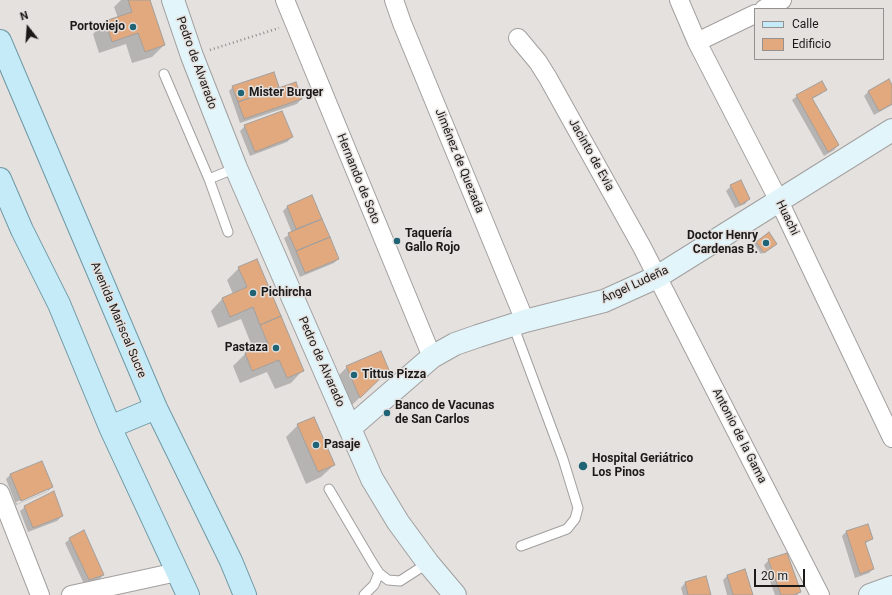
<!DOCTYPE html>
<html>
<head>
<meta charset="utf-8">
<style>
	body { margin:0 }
	#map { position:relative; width:892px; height:595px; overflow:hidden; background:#e4e1df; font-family:Roboto,sans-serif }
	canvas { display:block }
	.legend { position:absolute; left:754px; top:8px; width:130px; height:52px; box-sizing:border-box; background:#e4e1df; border:1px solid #949190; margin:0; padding:5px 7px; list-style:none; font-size:12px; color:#1b1a19 }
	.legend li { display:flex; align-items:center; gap:8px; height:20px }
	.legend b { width:20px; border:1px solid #949190 }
	.north { position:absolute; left:8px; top:8px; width:40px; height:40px; -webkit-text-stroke:3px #e4e1df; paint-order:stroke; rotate:343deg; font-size:11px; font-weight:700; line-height:16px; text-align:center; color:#1b1a19 }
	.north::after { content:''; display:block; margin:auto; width:14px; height:18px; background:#1b1a19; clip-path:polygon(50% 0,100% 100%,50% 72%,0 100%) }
	.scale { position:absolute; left:754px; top:569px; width:51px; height:18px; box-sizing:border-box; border:2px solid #1b1a19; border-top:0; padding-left:5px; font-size:12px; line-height:14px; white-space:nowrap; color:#1b1a19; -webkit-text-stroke:3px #e4e1df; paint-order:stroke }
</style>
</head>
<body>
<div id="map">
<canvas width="892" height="595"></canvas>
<ul class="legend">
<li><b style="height:5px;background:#c4ebf7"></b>Calle</li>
<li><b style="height:11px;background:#e1a97d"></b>Edificio</li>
</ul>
<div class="north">N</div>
<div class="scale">20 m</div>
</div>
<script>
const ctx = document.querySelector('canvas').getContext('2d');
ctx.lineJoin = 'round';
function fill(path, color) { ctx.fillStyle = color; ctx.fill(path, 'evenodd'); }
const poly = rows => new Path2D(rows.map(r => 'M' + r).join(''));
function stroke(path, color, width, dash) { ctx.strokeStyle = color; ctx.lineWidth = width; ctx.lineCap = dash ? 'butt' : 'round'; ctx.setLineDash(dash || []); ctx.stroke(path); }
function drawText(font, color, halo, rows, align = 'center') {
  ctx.font = font + ' Roboto,sans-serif'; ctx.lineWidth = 3; ctx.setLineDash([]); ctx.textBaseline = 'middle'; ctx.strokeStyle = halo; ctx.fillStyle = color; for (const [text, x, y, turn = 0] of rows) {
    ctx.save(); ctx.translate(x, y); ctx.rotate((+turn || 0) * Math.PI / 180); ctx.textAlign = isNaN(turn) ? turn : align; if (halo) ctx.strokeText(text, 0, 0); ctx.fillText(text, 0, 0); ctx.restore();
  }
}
const shadow = poly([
	[121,0,149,0,164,45,152,57,132,63,126,44,99,53,93,34,105,22,118,18,114,7],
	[273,73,279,89,301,99,297,104,240,123,229,91,233,87],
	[889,81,892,87,892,105,874,115,864,96,868,92],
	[826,90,821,94,812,99,838,145,834,150,824,156,792,100,797,96],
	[245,126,292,137,287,142,250,156,240,131],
	[731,186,749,199,745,204,735,208,726,191],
	[312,197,338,259,334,263,300,277,284,238,292,233,283,211,287,207],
	[769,233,774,245,761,254,754,244],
	[239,268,303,370,291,383,275,389,267,372,240,383,233,366,245,354,254,351,241,319,218,328,211,311,223,298,233,294,227,280],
	[347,367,388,370,351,406,338,376],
	[298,425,334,465,321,477,306,484,286,437],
	[41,462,52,487,47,492,16,505,6,479,10,475],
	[48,489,48,491,17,504,16,502],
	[25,507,62,516,57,521,28,532,20,511],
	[868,525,872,538,865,544,873,569,869,573,855,578,842,536,846,532],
	[70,539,103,575,99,580,84,584,65,543],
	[769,560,800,592,797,595,775,595,764,565],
	[727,576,752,595,727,595,723,580],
	[685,583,710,595,683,595,681,588]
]);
const building = poly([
	[128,0,150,0,165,45,145,52,138,33,112,42,105,21,132,12,128,0],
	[274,72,279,87,238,102,232,86,274,72],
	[889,79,892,85,892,104,879,111,868,91,889,79],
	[822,81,827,90,812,98,839,145,828,152,796,95,822,81],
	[296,82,302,99,244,119,238,102,296,82],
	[282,111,293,137,255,152,244,125,282,111],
	[741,180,750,199,740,205,730,185,741,180],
	[312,195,322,219,296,229,287,206,312,195],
	[322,219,330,237,296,251,288,233,322,219],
	[769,232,777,244,764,253,756,242,769,232],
	[330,237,339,259,305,273,296,251,330,237],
	[257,259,281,316,260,325,253,307,230,317,222,298,247,287,238,267,257,259],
	[281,316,304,371,287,378,279,360,252,371,245,353,268,344,260,325,281,316],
	[381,351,389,370,360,398,346,366,381,351],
	[314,417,335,465,318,472,297,424,314,417],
	[42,461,53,487,21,501,10,474,42,461],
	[54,491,63,516,33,528,24,506,54,491],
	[868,524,873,539,865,542,874,569,860,574,846,531,868,524],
	[84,530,104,575,89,580,69,538,84,530],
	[787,553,801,592,793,595,781,595,768,559,787,553],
	[745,569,753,595,733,595,727,575,745,569],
	[706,576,711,595,688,595,685,582,706,576]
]);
const path = poly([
	[210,50,279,28]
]);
const lane = poly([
	[164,74,209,179,236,168],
	[209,179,228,232],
	[513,325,563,459,578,508,575,519,567,529,521,546],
	[329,489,372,562,379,573,388,580,400,581,428,563],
	[364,595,374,585,379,573]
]);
const street = poly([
	[285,0,432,357],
	[394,0,402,23,525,321],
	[679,0,697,42,779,201,892,438],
	[764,9,782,0],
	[518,38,538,62,548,78,642,247,820,595],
	[697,42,755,14],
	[0,493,40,595],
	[71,595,177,572]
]);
const secondary = poly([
	[173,0,192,56,236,168,372,479,398,522,428,563,455,595],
	[350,428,432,357,455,344,478,336,525,321,604,301,657,277,892,130],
	[870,595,892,587]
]);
const primary = poly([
	[0,41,156,408,231,561,245,595],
	[0,179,22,230,59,304,110,427,188,595],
	[110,427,156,408]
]);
const markers = [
	[133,27,4,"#1f6375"],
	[241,93,4,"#1f6375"],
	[397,241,4,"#1f6375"],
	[766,243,4,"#1f6375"],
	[253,293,4,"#1f6375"],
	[276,348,4,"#1f6375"],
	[354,375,4,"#1f6375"],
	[387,413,4,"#1f6375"],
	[316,445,4,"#1f6375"],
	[583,466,5,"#1f6375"]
];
const poiNames = [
	["Portoviejo",125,27,"right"],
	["Mister Burger",249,93],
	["Taquería",405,234],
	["Gallo Rojo",405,248],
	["Doctor Henry",758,236,"right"],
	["Cardenas B.",758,250,"right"],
	["Pichircha",261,293],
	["Pastaza",268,348,"right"],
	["Tittus Pizza",362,375],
	["Banco de Vacunas",395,406],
	["de San Carlos",395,420],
	["Pasaje",324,445],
	["Hospital Geriátrico",592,459],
	["Los Pinos",592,473]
];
const streetNames = [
	["Pedro de Alvarado",196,63,70],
	["Jacinto de Evia",591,155,61],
	["Jiménez de Quezada",459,161,68],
	["Hernando de Soto",358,179,68],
	["Huachi",787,218,64],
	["Ángel Ludeña",635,285,-25],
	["Avenida Mariscal Sucre",118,320,67],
	["Pedro de Alvarado",321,362,66],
	["Antonio de la Gama",739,436,63]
];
fill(shadow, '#0003');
fill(building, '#e1a97d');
stroke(building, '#a29f9e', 1);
stroke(lane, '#a29f9e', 11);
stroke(street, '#a29f9e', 20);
stroke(secondary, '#a29f9e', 24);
stroke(primary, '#7099a5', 24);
stroke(path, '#8e8c8b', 2.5, [1, 3]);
stroke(lane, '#fff', 9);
stroke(street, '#fff', 18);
stroke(secondary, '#e2f5fb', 22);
stroke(primary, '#c4ebf7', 22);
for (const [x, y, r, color] of markers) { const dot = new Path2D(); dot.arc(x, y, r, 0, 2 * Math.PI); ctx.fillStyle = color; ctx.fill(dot); stroke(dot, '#e4e1df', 1.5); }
drawText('bold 12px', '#1b1a19', '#e4e1df', poiNames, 'left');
drawText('12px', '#1b1a19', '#e4e1df', streetNames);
</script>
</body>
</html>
